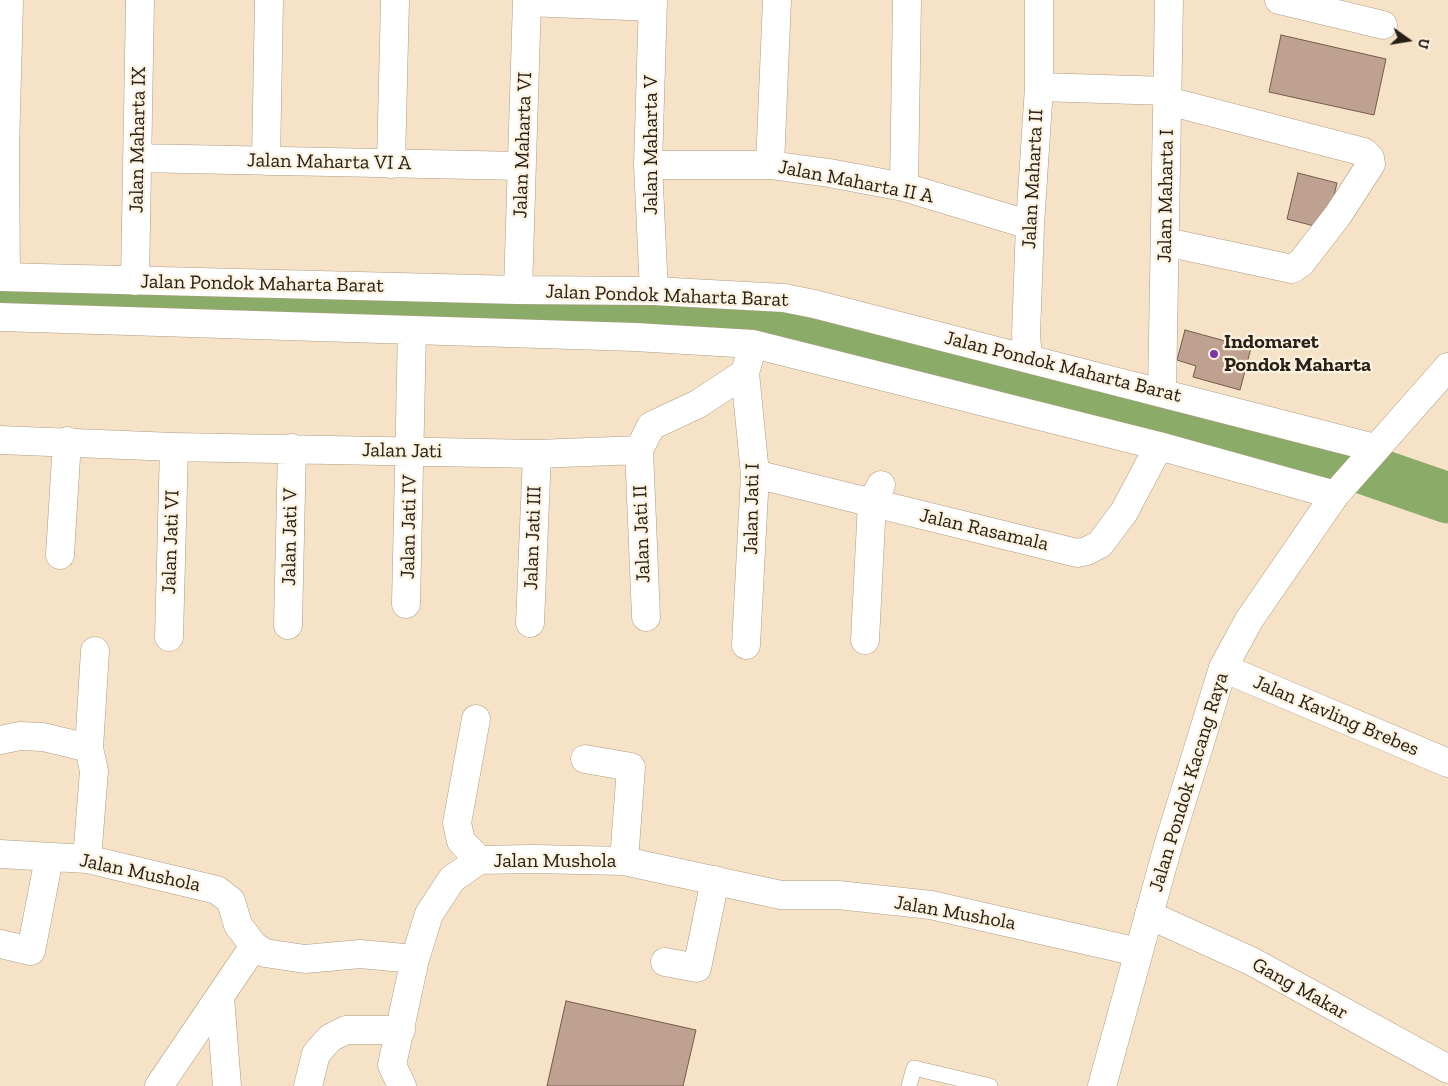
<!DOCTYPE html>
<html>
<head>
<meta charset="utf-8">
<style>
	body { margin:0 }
	#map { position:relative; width:1448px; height:1086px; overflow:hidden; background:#f6e3c7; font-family:"Zilla Slab",serif }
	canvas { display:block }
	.north { position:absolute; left:1383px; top:15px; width:50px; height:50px; -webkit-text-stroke:4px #fdf1e0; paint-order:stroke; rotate:103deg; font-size:14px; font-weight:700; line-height:20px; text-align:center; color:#272016 }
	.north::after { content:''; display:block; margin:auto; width:18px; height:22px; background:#272016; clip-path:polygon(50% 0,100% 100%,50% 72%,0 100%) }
</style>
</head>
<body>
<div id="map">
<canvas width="1448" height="1086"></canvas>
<div class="north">U</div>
</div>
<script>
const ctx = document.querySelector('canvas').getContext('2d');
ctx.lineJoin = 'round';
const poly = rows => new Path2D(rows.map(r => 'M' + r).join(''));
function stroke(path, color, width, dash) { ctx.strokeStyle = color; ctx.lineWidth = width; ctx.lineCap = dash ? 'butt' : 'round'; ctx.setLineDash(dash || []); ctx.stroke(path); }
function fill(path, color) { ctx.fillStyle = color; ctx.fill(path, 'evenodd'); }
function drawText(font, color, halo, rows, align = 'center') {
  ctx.font = font + ' "Zilla Slab",serif'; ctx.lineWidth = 4.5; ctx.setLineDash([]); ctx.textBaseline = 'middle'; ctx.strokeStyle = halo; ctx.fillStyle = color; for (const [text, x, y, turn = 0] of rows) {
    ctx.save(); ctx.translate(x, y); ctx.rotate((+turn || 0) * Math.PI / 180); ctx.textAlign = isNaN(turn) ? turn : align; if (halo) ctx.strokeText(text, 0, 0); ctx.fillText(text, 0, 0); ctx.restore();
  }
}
const river = poly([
	[0,294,768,315,895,344,1292,444,1448,498]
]);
const building = poly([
	[1281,35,1386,59,1374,115,1269,92,1281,35],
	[1298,173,1337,183,1326,229,1287,219,1298,173],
	[1185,330,1251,348,1240,390,1193,377,1196,366,1177,360,1185,330],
	[566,1001,696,1030,683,1086,547,1086,566,1001]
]);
const lane = poly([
	[909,1086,914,1068,990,1086]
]);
const street = poly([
	[653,0,648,165,654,291],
	[1279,0,1383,25],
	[527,2,653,7],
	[1039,87,1167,91],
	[137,158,521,166],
	[266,161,269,0],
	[391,164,395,0],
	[648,165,770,165,829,173,904,187,1030,225],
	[770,165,777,0],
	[904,187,907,0],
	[1166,242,1292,269,1301,263,1338,215,1371,164,1370,158,1364,152,1168,101],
	[0,277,518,290,654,291,784,298,814,304,1375,448],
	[6,277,5,150,9,0],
	[135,281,140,0],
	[518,290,527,0],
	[0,317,635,337,753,344,1159,446,1335,495],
	[1028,358,1026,335,1030,225,1039,87,1039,0],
	[745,373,755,474,746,645],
	[1162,393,1169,0],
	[0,440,174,447,537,454,639,450],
	[755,474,1077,553,1087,551,1100,544,1124,512,1159,446],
	[60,555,67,441],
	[406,604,412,330],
	[646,617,639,450,651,426,698,404,745,373,753,344],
	[530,623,537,454],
	[288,625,292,448],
	[169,637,174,447],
	[865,640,872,503,881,485],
	[1223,668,1448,763],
	[476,719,457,823,461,841,479,860],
	[0,740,20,736,43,737,89,748],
	[585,759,631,767,624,861],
	[0,854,87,859,217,890,231,901,238,925,254,946,265,953,305,959,360,954,415,959,429,914,452,879,479,860,533,859,624,861,781,895,838,895,931,905,1138,952],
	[87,859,94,771,89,748,95,651],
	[1149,915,1251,961,1448,1069],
	[0,944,31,951,49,858],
	[665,962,697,968,715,880],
	[220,997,227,1086],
	[159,1086,254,946],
	[308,1086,316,1054,330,1038,346,1030,401,1030],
	[402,1086,392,1065,415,959]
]);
const secondary = poly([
	[1102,1086,1168,846,1223,668,1249,620,1335,495,1448,367]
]);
const markers = [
	[1214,354,5,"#7936ab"]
];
const streetNames = [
	["Jalan Maharta IX",138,140,-89],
	["Jalan Maharta VI",523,145,-88],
	["Jalan Maharta V",651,145,-90],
	["Jalan Maharta VI A",329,162,1],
	["Jalan Maharta II",1033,179,-87],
	["Jalan Maharta II A",856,182,11],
	["Jalan Maharta I",1166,196,-89],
	["Jalan Pondok Maharta Barat",262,284,1],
	["Jalan Pondok Maharta Barat",667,296,2],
	["Jalan Pondok Maharta Barat",1063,367,14],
	["Jalan Jati",402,451,1],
	["Jalan Jati I",752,509,-89],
	["Jalan Jati IV",409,527,-89],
	["Jalan Rasamala",984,530,13],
	["Jalan Jati II",642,534,-92],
	["Jalan Jati V",290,537,-89],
	["Jalan Jati III",533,538,-88],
	["Jalan Jati VI",171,542,-88],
	["Jalan Kavling Brebes",1336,716,23],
	["Jalan Pondok Kacang Raya",1189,782,-73],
	["Jalan Mushola",555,861],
	["Jalan Mushola",140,873,12],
	["Jalan Mushola",955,913,10],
	["Gang Makar",1300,989,29]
];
const poiNames = [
	["Indomaret",1224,342],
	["Pondok Maharta",1224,365]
];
stroke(river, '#8bab68', 51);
fill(building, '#bea190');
stroke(building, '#755a4b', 1);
stroke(lane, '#ae9c82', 16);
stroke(street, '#ae9c82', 29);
stroke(secondary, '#ae9c82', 29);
stroke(lane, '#fff', 15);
stroke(street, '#fff', 28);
stroke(secondary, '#fff', 28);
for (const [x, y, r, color] of markers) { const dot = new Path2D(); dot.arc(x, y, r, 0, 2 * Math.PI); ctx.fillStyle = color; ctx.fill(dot); stroke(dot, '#fdf1e0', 2); }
drawText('20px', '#272016', '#fdf1e0', streetNames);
drawText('bold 20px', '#272016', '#fdf1e0', poiNames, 'left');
</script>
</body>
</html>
